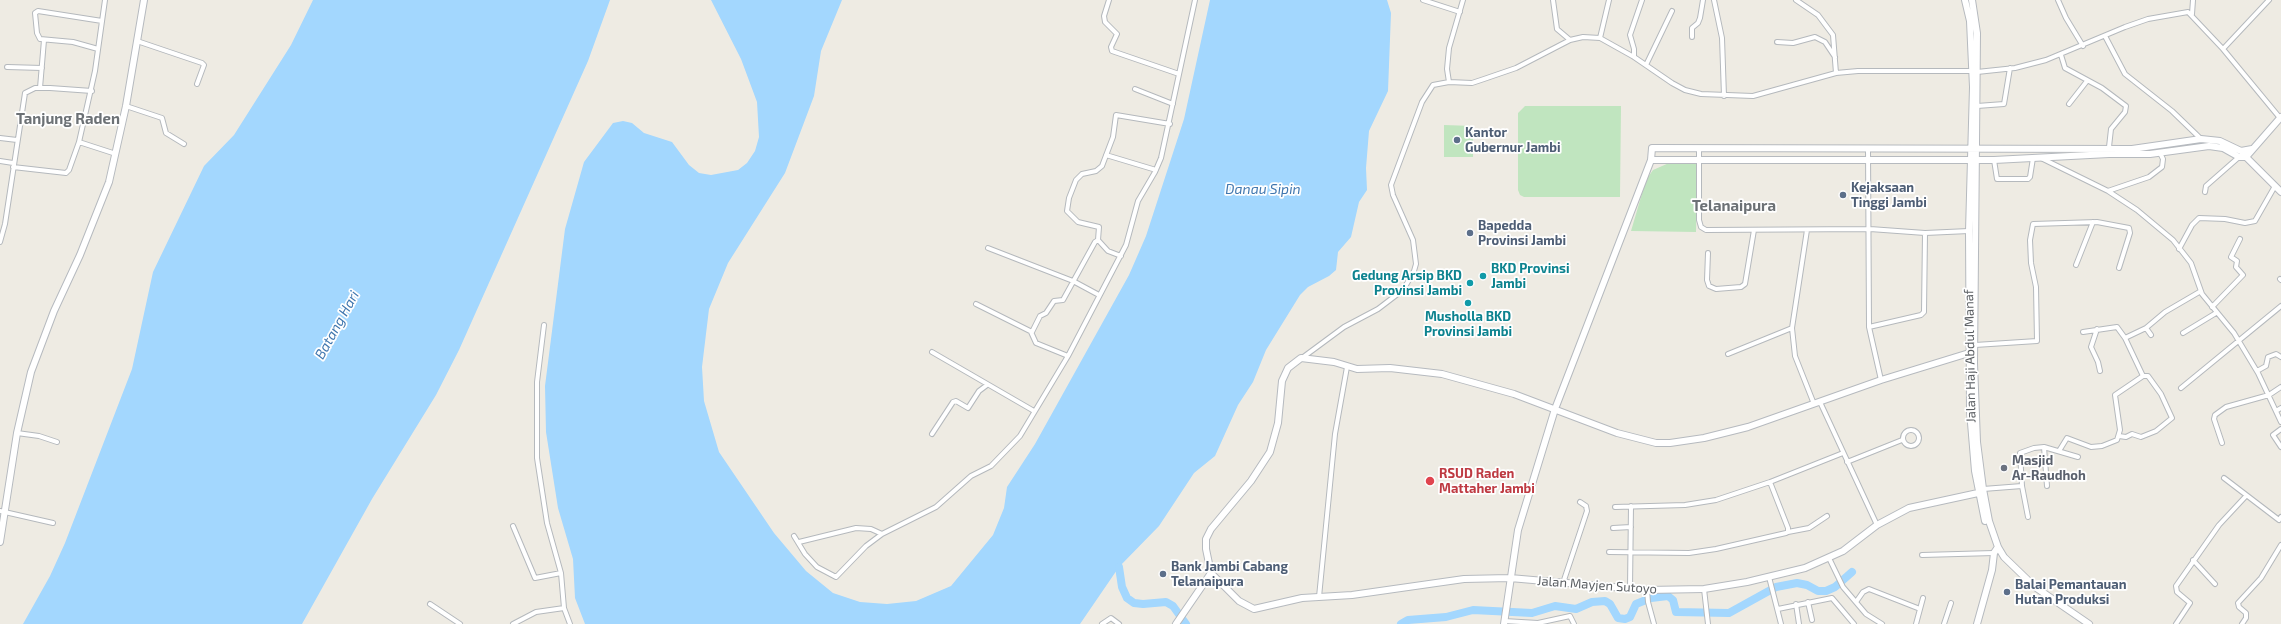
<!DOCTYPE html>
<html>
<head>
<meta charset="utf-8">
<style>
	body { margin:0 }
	canvas { display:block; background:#eeebe3 }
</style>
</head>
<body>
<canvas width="2281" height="624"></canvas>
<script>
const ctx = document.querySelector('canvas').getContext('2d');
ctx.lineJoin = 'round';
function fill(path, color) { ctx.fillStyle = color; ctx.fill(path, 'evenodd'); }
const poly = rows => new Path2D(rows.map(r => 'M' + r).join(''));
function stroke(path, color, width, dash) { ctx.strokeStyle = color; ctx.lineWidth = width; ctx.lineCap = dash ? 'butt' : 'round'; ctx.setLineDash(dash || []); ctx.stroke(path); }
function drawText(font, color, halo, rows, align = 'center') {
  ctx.font = font + ' "Exo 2",sans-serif'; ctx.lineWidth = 3.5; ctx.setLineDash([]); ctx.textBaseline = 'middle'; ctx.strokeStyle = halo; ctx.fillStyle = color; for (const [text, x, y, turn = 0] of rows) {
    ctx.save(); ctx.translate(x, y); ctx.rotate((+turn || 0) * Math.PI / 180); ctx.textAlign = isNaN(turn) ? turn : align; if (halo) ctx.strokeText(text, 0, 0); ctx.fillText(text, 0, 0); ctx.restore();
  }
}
const green = poly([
	[1525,106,1621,106,1620,197,1524,197,1520,195,1518,190,1518,113],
	[1444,125,1473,126,1473,157,1444,157],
	[1669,163,1697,163,1696,232,1631,231,1646,180,1653,170]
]);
const water = poly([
	[313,0,610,0,588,61,459,350,436,395,372,499,302,624,23,624,50,576,65,543,132,369,153,272,204,166,234,135,291,45],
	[711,0,842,0,821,51,814,96,785,173,728,263,709,309,702,367,704,401,719,452,774,533,806,571,833,593,860,602,887,604,916,601,951,586,993,535,1004,508,1007,487,1035,444,1129,275,1146,236,1184,119,1210,0,1387,0,1391,13,1388,91,1369,131,1366,168,1367,190,1359,202,1351,237,1338,252,1336,270,1329,276,1308,287,1300,295,1266,350,1253,382,1238,405,1215,456,1194,473,1159,526,1119,567,1080,624,585,624,575,598,573,559,558,508,546,432,545,386,565,229,584,162,613,123,623,121,632,123,644,133,672,142,689,165,699,173,711,175,738,170,747,163,755,151,759,137,757,102,741,59]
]);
const river = poly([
	[1119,567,1122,587,1127,598,1134,603,1143,604,1166,602,1173,606,1186,624],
	[1401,624,1408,620,1446,617,1473,610,1532,613,1555,606,1576,609,1592,602,1605,601,1610,604,1618,618,1625,619,1630,617,1636,604,1651,598,1668,596,1673,600,1676,612,1729,613,1776,587,1797,583,1807,585,1818,591,1826,591,1835,587,1852,572]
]);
const street = poly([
	[105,0,95,71,79,142,116,154],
	[1109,0,1104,16,1105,22,1117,34,1111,47,1112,51,1179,74],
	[1423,0,1460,12],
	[1553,0,1557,29,1570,40],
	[1714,0,1722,38,1724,96],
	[1796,0,1818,15,1833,35,1836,73],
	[2058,0,2066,18,2083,46],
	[2192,14,2193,0],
	[2105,36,2125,74,2172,111,2201,139],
	[1692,37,1692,28,1698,23,1700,18,1703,0],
	[1600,38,1609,0],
	[137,41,202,63,204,65,197,84],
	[1777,42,1793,43,1815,37,1825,42,1835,57],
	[98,49,73,42,40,39,37,33,35,13,38,11,102,21],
	[2223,49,2269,0],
	[2061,55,2065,68,2102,88,2126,106,2125,112,2111,129,2109,147],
	[1634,57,1634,49,1630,35,1642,0],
	[1646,65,1672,11],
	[7,67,42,68],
	[1977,72,2015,68,2046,60,2125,27,2148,19,2188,12,2223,49,2280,118],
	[1449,82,1447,69,1449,48,1463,0],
	[40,88,44,40],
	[1135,89,1173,104],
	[2069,104,2087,81],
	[126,106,162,118,166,133,184,144],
	[1977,106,2004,104,2010,68],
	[0,138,17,140],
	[1699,148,1699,220,1701,227,1706,230,1870,229,1925,233,1969,231],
	[1868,148,1869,327,1881,380],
	[1106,155,1156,170],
	[2041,158,2108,191,2137,210,2173,240,2191,263,2202,294,2234,333,2258,373,2281,422],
	[1994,160,1997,179,2028,179,2030,177,2033,158],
	[0,161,13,163],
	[13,167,66,173,69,170,79,142],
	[2108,191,2149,177,2162,167,2163,159,2160,153],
	[2205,192,2206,186,2239,157],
	[1807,230,1792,328,1795,356,1814,404],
	[1098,240,1099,227,1078,222,1067,211,1069,198,1076,180,1082,174,1096,171,1102,166,1113,137,1116,115,1170,124],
	[0,242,5,224,25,93,35,88,50,88,92,91],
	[988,248,1073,281,1099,295],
	[2179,249,2192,225,2199,218,2225,219,2245,223,2255,221,2275,186],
	[1708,253,1707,280,1709,286,1716,289,1741,287,1745,284,1754,230],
	[2076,265,2093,222],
	[2280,279,2281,280],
	[976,304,1032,332,1040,316,1046,313,1054,301,1063,300,1095,242,1098,240,1108,251,1121,256],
	[2212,307,2243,275,2236,267,2237,261,2231,257,2240,239],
	[544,325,537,382,537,458,547,523,561,573,564,608,570,624],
	[1869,327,1921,315,1924,312,1925,233],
	[2146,328,2151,335],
	[2097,329,2091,347,2098,362,2100,371],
	[1031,332,1036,343,1068,356],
	[2083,332,2117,327,2125,338],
	[2183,333,2216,313],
	[1975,345,2037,341,2036,287,2031,263,2030,240,2033,224,2097,222,2129,228,2130,233,2119,268],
	[932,352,1034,411],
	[1728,354,1792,328],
	[1302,358,1344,327,1378,309,1399,293,1406,285,1414,271,1416,264,1413,240,1393,195,1391,185,1422,102,1433,85,1449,82,1472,83,1484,79,1516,68,1570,40,1583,37,1600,38,1634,57,1672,83,1685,90,1701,94,1753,96,1836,73,1858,71,1973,71],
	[2257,371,2266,366,2268,357,2276,354,2281,357],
	[2143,376,2125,338,2146,328,2165,312,2201,291],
	[2181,388,2281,306],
	[1820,402,1877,525],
	[2276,411,2281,408],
	[2281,429,2273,435,2281,447],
	'1903 438a8 8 0 1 1 16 0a8 8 0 1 1-16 0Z',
	[17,433,39,436,57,442],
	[932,434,953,402,956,401,968,408,979,391,987,385],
	[2222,443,2214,419,2215,415,2226,407,2269,395,2281,387],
	[2044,447,2047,486],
	[2059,451,2067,438,2091,447,2102,446,2117,440,2120,430,2115,395,2143,376,2148,376,2161,394,2172,418,2156,431,2141,437,2132,434,2126,437,2119,436],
	[1847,462,1902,440],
	[2224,478,2279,520,2281,517],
	[1983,489,2022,486],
	[1615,507,1685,505,1716,500,1770,482,1843,453],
	[0,511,53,523],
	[2028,517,2022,486,2020,453,2034,448,2044,447,2078,457],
	[513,526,535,578,561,573],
	[1613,528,1631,527],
	[1788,532,1809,528,1827,516],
	[794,536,805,554,817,567,836,577,866,546,882,534,936,507,971,476,991,466,1020,436,1068,356,1126,245,1138,201,1155,172,1161,158,1195,0],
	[799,542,856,528,871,529,882,534],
	[1609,552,1689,553,1716,549,1786,533,1788,532,1788,528,1770,482],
	[1922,555,1994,553],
	[1829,558,1843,587,1866,614,1882,624],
	[2193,560,2215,584],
	[1769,577,1781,624],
	[1563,583,1587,511,1586,506,1580,502],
	[1630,588,1631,506],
	[1704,589,1708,624],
	[1647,590,1648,602,1654,624],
	[1319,597,1335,434,1347,367],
	[1808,602,1812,620],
	[1856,602,1863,592,1869,589,1920,609],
	[430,604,460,624],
	[1796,604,1799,624],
	[1778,609,1832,598,1854,624],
	[1504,621,1538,623,1570,616,1574,624],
	[513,624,536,612,564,608],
	[1102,624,1111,618,1119,624],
	[1916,624,1923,598],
	[1944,624,1951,603],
	[2176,624,2190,603,2177,592,2176,586,2219,525,2246,496],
	[2242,624,2246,618,2246,613,2239,607,2238,603,2261,578,2281,545]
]);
const secondary = poly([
	[1965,0,1970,21,1973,87,1969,231,1970,411,1975,471,1985,521],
	[1972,0,1977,33,1974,363,1977,442,1983,489,1989,521,1998,547,2004,557,2035,587,2089,624],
	[2244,155,2281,192],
	[1651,160,1994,160,2109,154,2150,154,2209,146,2223,148,2239,157,2246,157,2281,117],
	[1969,353,1881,380,1748,427,1704,438,1670,443,1656,443,1617,433,1514,394,1442,374,1390,368,1357,369,1334,362,1301,358,1288,368,1282,381,1278,423,1270,452,1251,481,1211,529,1206,539,1206,549,1211,573,1239,601,1254,609,1302,598,1352,595,1464,579,1510,578,1647,590,1704,589,1747,582,1805,568,1843,551,1877,525,1909,508,1978,493],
	[0,542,17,433,31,372,54,311,80,255,109,182,126,106,144,0],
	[1176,624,1211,573],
	[1504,624,1518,530,1555,409,1651,160,1652,148,2132,149,2201,139,2220,141,2241,151,2252,149],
	[1977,624,1992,570,1994,553,1998,547]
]);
const markers = [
	[1457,140,4,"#5c6f8a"],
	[1843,195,4,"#5c6f8a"],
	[1470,233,4,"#5c6f8a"],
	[1483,276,4,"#0f9aa8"],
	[1470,283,4,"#0f9aa8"],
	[1468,303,4,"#0f9aa8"],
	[2004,468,4,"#6b7280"],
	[1430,481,5,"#e0444e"],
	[1163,574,4,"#5c6f8a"],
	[2007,592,4,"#5c6f8a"]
];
const serviceNames = [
	["Kantor",1465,133],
	["Gubernur Jambi",1465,148],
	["Kejaksaan",1851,188],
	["Tinggi Jambi",1851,203],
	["Bapedda",1478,226],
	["Provinsi Jambi",1478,241],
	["Bank Jambi Cabang",1171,567],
	["Telanaipura",1171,582],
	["Balai Pemantauan",2015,585],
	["Hutan Produksi",2015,600]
];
const cultureNames = [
	["BKD Provinsi",1491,269],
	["Jambi",1491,284],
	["Gedung Arsip BKD",1462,276,"right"],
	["Provinsi Jambi",1462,291,"right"],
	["Musholla BKD",1468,317,"center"],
	["Provinsi Jambi",1468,332,"center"]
];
const streetNames = [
	["Jalan Haji Abdul Manaf",1970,356,-91],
	["Jalan Mayjen Sutoyo",1597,585,4]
];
const worshipNames = [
	["Masjid",2012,461],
	["Ar-Raudhoh",2012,476]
];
const healthNames = [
	["RSUD Raden",1439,474],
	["Mattaher Jambi",1439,489]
];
const waterNames = [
	["Danau Sipin",1263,189],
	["Batang Hari",337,325,-61]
];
const quarterNames = [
	["Tanjung Raden",68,119],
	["Telanaipura",1734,206]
];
fill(green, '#c0e5bf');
fill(water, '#a3d7fe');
stroke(river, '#a3d7fe', 8);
stroke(street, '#b5b9bd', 6);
stroke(secondary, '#b6babf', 8);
stroke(street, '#fff', 4);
stroke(secondary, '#fff', 6);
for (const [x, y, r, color] of markers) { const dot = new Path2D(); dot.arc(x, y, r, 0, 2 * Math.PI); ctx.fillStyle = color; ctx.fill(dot); stroke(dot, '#fff', 1.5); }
drawText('bold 13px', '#4e5e75', '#fff', serviceNames, 'left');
drawText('bold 13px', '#0d838f', '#fff', cultureNames, 'left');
drawText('13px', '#5b5f63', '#fff', streetNames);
drawText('bold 13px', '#5b616d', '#fff', worshipNames, 'left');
drawText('bold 13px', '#be3a42', '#fff', healthNames, 'left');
drawText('italic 14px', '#4077af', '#fff', waterNames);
drawText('bold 15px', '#6c7175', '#fff', quarterNames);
</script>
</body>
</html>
